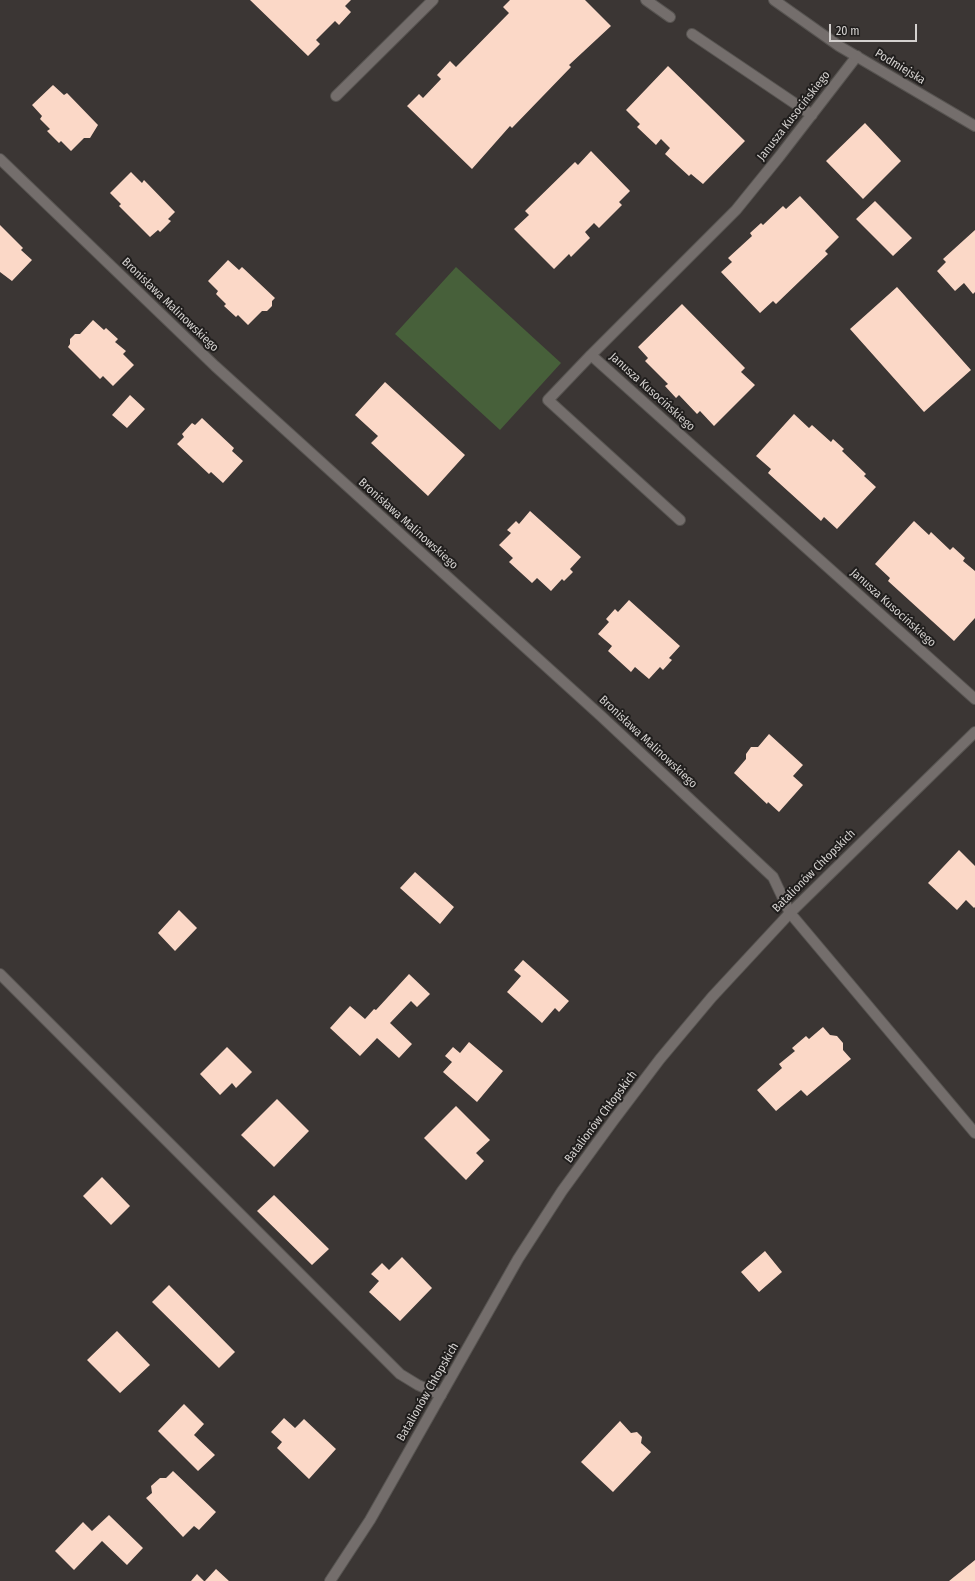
<!DOCTYPE html>
<html>
<head>
<meta charset="utf-8">
<style>
	body { margin:0 }
	#map { position:relative; width:975px; height:1581px; overflow:hidden; background:#3b3634; font-family:"Fira Sans Condensed",sans-serif }
	canvas { display:block }
	.scale { position:absolute; left:829px; top:24px; width:88px; height:18px; box-sizing:border-box; border:2px solid #d4d1cf; border-top:0; padding-left:5px; font-size:12px; line-height:14px; white-space:nowrap; color:#d4d1cf; -webkit-text-stroke:3px #201e1d; paint-order:stroke }
</style>
</head>
<body>
<div id="map">
<canvas width="975" height="1581"></canvas>
<div class="scale">20 m</div>
</div>
<script>
const ctx = document.querySelector('canvas').getContext('2d');
ctx.lineJoin = 'round';
function fill(path, color) { ctx.fillStyle = color; ctx.fill(path, 'evenodd'); }
const poly = rows => new Path2D(rows.map(r => 'M' + r).join(''));
function stroke(path, color, width, dash) { ctx.strokeStyle = color; ctx.lineWidth = width; ctx.lineCap = dash ? 'butt' : 'round'; ctx.setLineDash(dash || []); ctx.stroke(path); }
function drawText(font, color, halo, rows, align = 'center') {
  ctx.font = font + ' "Fira Sans Condensed",sans-serif'; ctx.lineWidth = 4; ctx.setLineDash([]); ctx.textBaseline = 'middle'; ctx.strokeStyle = halo; ctx.fillStyle = color; for (const [text, x, y, turn = 0] of rows) {
    ctx.save(); ctx.translate(x, y); ctx.rotate((+turn || 0) * Math.PI / 180); ctx.textAlign = isNaN(turn) ? turn : align; if (halo) ctx.strokeText(text, 0, 0); ctx.fillText(text, 0, 0); ctx.restore();
  }
}
const green = poly([
	[456,267,561,363,500,430,395,334]
]);
const building = poly([
	[250,0,351,0,345,6,351,12,339,25,335,21,316,40,320,44,308,56],
	[510,0,585,0,611,26,569,65,571,67,512,128,510,126,472,169,407,106,419,94,423,98,441,79,437,75,450,61,456,67,509,13,503,7],
	[668,66,745,141,703,184,691,174,689,176,665,154,670,148,661,139,656,145,637,127,640,124,626,110],
	[53,85,64,95,67,93,98,125,90,138,84,138,71,151,61,141,59,143,47,131,50,129,40,119,42,116,32,105],
	[865,123,901,161,863,199,826,161],
	[591,151,630,191,619,202,622,205,599,228,594,223,585,232,590,238,571,257,569,254,554,269,514,229,529,215,525,211,575,162,578,165],
	[131,172,142,183,144,180,175,212,168,219,171,221,160,232,158,230,150,237,119,206,121,204,110,193],
	[800,196,839,237,825,251,828,254,776,304,773,301,760,313,721,272,732,262,728,258,752,236,750,233,761,223,763,225,783,206,786,209],
	[875,201,912,238,893,256,856,219],
	[0,225,23,248,21,250,32,260,12,281,0,272],
	[975,230,975,292,973,294,964,283,955,291,937,271,946,262,943,259],
	[228,260,239,270,242,267,275,298,272,301,272,306,267,311,262,311,248,325,238,315,236,317,224,306,226,304,216,294,218,291,208,281],
	[897,287,971,370,924,412,850,329],
	[682,304,745,368,741,372,755,385,714,426,700,411,697,414,679,395,676,398,665,386,668,384,645,361,648,358,638,347],
	[93,320,104,330,106,328,118,339,115,342,126,351,123,354,134,365,113,386,103,376,100,379,68,347,70,344,70,339,75,334,80,334],
	[385,382,465,455,428,496,371,443,378,436,355,415],
	[130,395,145,409,127,428,112,415],
	[794,414,809,428,812,425,831,442,833,439,844,449,842,451,866,474,864,476,876,487,837,529,824,517,821,521,768,473,771,469,756,456],
	[202,418,234,448,232,451,243,461,223,483,211,472,209,474,177,444,184,437,182,434,192,423,195,425],
	[530,511,581,557,570,569,573,572,564,581,562,579,551,591,537,578,532,583,509,562,513,558,499,545,511,533,507,530,516,521,519,524],
	[914,521,929,535,931,532,950,550,953,547,965,558,963,561,975,571,975,618,954,641,888,581,890,578,875,564],
	[629,600,680,646,669,658,672,660,663,670,660,667,649,679,635,667,631,672,619,661,608,651,612,646,598,634,609,622,606,619,615,609,618,612],
	[769,734,803,765,793,776,803,785,779,812,768,802,767,804,734,773,746,759,746,754,751,747,758,747],
	[959,850,975,866,975,907,974,908,966,900,957,910,928,883],
	[415,872,454,907,440,924,400,888],
	[179,910,197,928,175,951,158,933],
	[523,960,569,1001,559,1012,555,1008,542,1023,507,992,521,976,514,970],
	[409,974,430,994,417,1007,411,1001,390,1023,412,1044,399,1058,377,1038,360,1056,330,1028,350,1006,365,1019,374,1009,376,1010],
	[823,1027,830,1035,837,1036,843,1043,843,1050,851,1059,807,1096,801,1090,776,1111,757,1090,782,1068,779,1064,795,1051,792,1048,806,1036,809,1039],
	[469,1042,503,1071,477,1102,443,1072,452,1062,445,1056,453,1047,460,1053],
	[227,1047,252,1072,236,1088,232,1083,220,1095,200,1074],
	[277,1099,309,1131,274,1167,241,1135],
	[456,1106,490,1140,476,1153,484,1161,466,1180,424,1138],
	[102,1177,130,1206,111,1225,83,1196],
	[274,1195,329,1249,312,1265,257,1211],
	[765,1251,782,1272,759,1292,741,1272],
	[402,1257,432,1288,400,1321,369,1292,379,1281,371,1274,382,1263,389,1270],
	[169,1285,235,1352,219,1368,152,1302],
	[117,1331,150,1365,120,1393,87,1360],
	[184,1404,204,1424,194,1435,215,1455,198,1471,158,1431],
	[284,1418,295,1428,304,1419,336,1449,309,1479,277,1448,282,1442,271,1432],
	[620,1421,631,1433,637,1432,642,1437,641,1443,651,1452,613,1492,581,1462],
	[173,1471,216,1512,199,1530,194,1526,183,1537,146,1498,152,1493,151,1486,160,1478,166,1478],
	[109,1515,143,1548,127,1565,102,1541,74,1570,55,1551,83,1522,92,1531],
	[975,1560,975,1581,949,1581],
	[216,1569,229,1581,205,1581],
	[197,1574,204,1581,191,1581]
]);
const lane = poly([
	[0,974,400,1374,418,1385,441,1395]
]);
const street = poly([
	[646,0,670,17],
	[692,34,812,115],
	[857,56,779,157,736,210,591,355,975,699],
	[336,96,433,0],
	[0,159,215,366,601,716,773,877,790,913,975,1133],
	[591,355,548,400,680,520]
]);
const secondary = poly([
	[774,0,839,46,975,126],
	[330,1581,370,1520,518,1259,562,1191,613,1121,660,1059,712,997,790,913,975,732]
]);
const streetNames = [
	["Podmiejska",900,67,31],
	["Janusza Kusocińskiego",794,116,-52],
	["Bronisława Malinowskiego",170,305,44],
	["Janusza Kusocińskiego",652,392,42],
	["Bronisława Malinowskiego",408,524,42],
	["Janusza Kusocińskiego",893,608,42],
	["Bronisława Malinowskiego",648,742,43],
	["Batalionów Chłopskich",814,871,-45],
	["Batalionów Chłopskich",601,1117,-53],
	["Batalionów Chłopskich",428,1392,-60]
];
fill(green, '#47603a');
fill(building, '#fbd8c7');
stroke(lane, '#575451', 12);
stroke(street, '#575451', 12);
stroke(secondary, '#575451', 12);
stroke(lane, '#746e6c', 10);
stroke(street, '#746e6c', 10);
stroke(secondary, '#746e6c', 10);
drawText('12px', '#d4d1cf', '#201e1d', streetNames);
</script>
</body>
</html>
